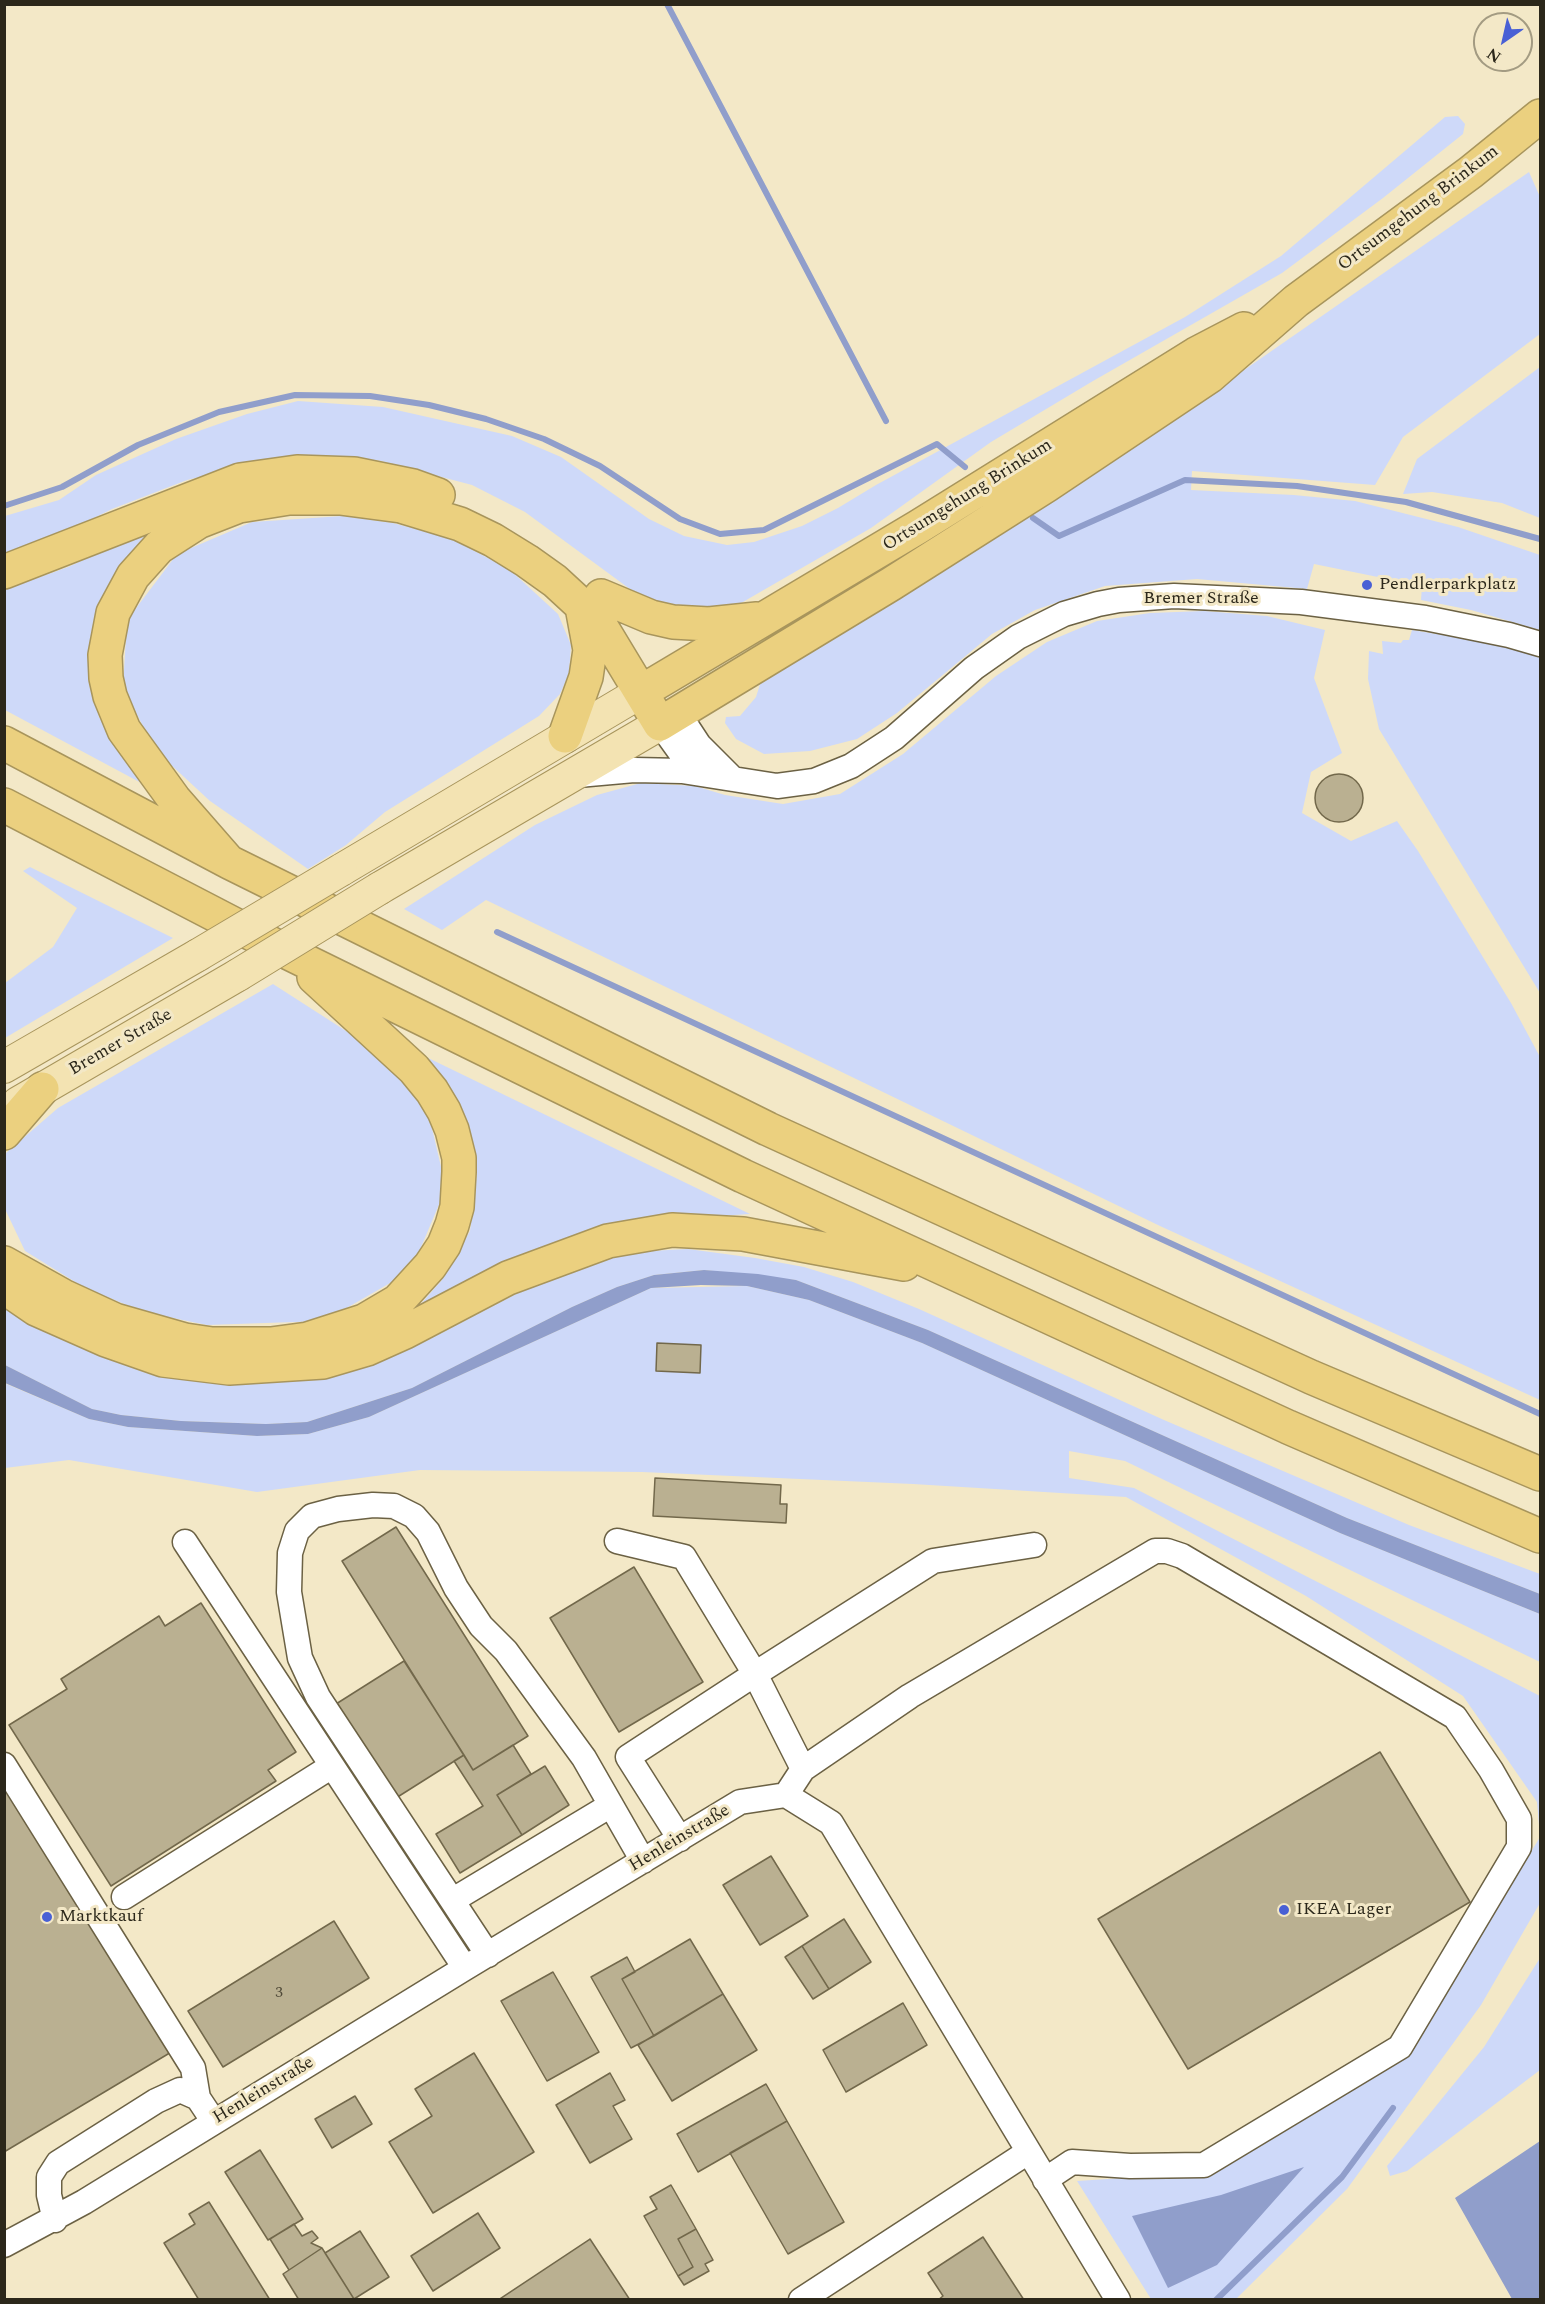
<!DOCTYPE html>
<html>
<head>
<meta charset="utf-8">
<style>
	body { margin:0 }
	#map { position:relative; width:1545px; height:2304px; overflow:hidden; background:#f3e8c7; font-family:Spectral,serif }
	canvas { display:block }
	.frame { position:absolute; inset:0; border:6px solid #2b271a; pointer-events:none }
	.north { position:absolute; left:1473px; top:12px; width:60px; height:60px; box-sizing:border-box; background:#f3e8c7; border:2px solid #a39b82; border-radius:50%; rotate:214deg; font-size:16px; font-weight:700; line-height:24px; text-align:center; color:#2b271a }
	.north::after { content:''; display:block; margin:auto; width:21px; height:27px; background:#4960d5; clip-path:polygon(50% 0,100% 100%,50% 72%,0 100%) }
</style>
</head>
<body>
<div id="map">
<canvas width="1545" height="2304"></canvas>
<div class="frame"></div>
<div class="north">N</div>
</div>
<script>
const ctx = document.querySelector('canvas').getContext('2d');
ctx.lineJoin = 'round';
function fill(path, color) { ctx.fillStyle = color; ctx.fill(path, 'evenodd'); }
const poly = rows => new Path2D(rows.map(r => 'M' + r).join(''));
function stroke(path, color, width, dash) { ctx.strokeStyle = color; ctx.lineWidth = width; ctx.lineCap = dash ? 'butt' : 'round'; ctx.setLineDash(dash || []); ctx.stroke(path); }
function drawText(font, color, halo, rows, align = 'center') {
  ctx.font = font + ' Spectral,serif'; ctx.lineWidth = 6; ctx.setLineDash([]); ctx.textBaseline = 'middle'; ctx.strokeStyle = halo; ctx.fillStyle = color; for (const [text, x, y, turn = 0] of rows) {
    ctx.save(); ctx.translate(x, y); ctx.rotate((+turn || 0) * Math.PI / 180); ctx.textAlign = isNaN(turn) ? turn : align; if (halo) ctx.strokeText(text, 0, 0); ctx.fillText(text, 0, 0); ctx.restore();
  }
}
const green = poly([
	[1458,116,1465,124,1463,134,1383,198,1282,273,1093,381,991,442,871,528,736,606,700,611,657,603,634,592,525,512,472,485,377,460,272,460,187,480,112,509,42,544,5,558,5,516,59,500,96,475,176,439,247,414,298,401,383,407,512,436,561,457,649,519,684,536,727,545,754,542,802,526,838,508,876,485,1185,317,1281,256,1445,117],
	[1529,172,1540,197,1540,334,1403,437,1375,485,1192,471,1191,490,1294,495,1355,501,1458,527,1540,555,1540,630,1471,610,1421,600,1422,586,1314,564,1307,589,1197,579,1105,586,1035,610,992,634,897,713,857,739,810,751,764,754,736,739,725,723,726,717,740,716,756,697,762,678,1201,400],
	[1540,367,1540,518,1502,503,1432,492,1403,494,1417,459],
	[343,516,393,523,450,538,509,569,558,614,571,645,569,674,560,694,539,716,385,812,346,845,308,869,210,801,156,751,123,688,127,620,177,554,252,522],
	[166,522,139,545,115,572,91,632,90,676,99,717,145,785,5,710,4,590,68,567],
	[1204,611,1267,616,1325,630,1314,678,1342,753,1311,772,1302,813,1351,841,1397,821,1418,851,1511,1003,1540,1057,1540,1400,1160,1226,486,900,442,930,404,909,535,825,597,795,641,783,695,786,725,795,783,804,840,794,903,754,996,676,1047,642,1097,621,1150,613],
	[1412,630,1504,645,1540,658,1540,993,1379,729,1368,679,1369,651,1383,654,1382,641,1401,643,1403,640,1409,640],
	[30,867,173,938,5,1038,5,983,53,947,77,908,23,871],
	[273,984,385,1056,427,1107,446,1188,411,1271,324,1321,207,1325,144,1312,85,1288,25,1251,5,1209,6,1153,58,1108],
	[420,1054,750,1214,610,1223,508,1267,411,1315,441,1281,470,1231,477,1173,468,1136],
	[688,1249,755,1258,804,1267,853,1282,919,1309,1164,1420,1409,1525,1540,1574,1540,1594,1347,1518,928,1330,796,1280,704,1270,654,1275,617,1287,572,1307,412,1388,307,1422,266,1424,181,1421,121,1415,92,1409,5,1365,4,1305,76,1346,151,1371,379,1360,430,1339,537,1283,598,1262,630,1252],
	[747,1286,809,1300,922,1343,1340,1533,1540,1614,1540,1662,1125,1461,1069,1451,1069,1478,1134,1488,1540,1696,1540,1903,1481,2005,1347,2189,1236,2299,1151,2299,1077,2181,1215,2172,1409,2054,1540,1837,1537,1802,1463,1696,1306,1596,1126,1497,913,1484,642,1472,420,1470,257,1492,69,1460,5,1468,4,1383,89,1419,128,1427,257,1436,308,1434,369,1417,651,1288],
	[1540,1958,1540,2070,1407,2171,1390,2176,1387,2166,1484,2047]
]);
const water = poly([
	[704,1270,758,1274,796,1280,928,1330,1347,1518,1540,1594,1540,1614,1340,1533,922,1343,809,1300,747,1286,701,1285,651,1288,369,1417,308,1434,257,1436,128,1427,89,1419,5,1383,5,1365,92,1409,121,1415,181,1421,266,1424,307,1422,412,1388,572,1307,617,1287,654,1275],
	[1540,2141,1540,2299,1512,2299,1455,2198],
	[1304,2167,1217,2265,1168,2288,1132,2216,1221,2195]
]);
const stream = poly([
	[667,4,886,421],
	[4,506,62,487,138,445,219,412,295,395,370,396,429,405,486,419,544,439,600,466,680,519,720,534,764,530,937,444,965,467],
	[1033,518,1059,536,1185,480,1297,486,1406,502,1540,539],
	[497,932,1540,1414],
	[1216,2300,1342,2177,1393,2108]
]);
const building = poly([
	'1315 798a24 24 0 1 1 48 0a24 24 0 1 1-48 0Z',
	[657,1343,701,1345,700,1373,656,1371,657,1343],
	[655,1478,781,1485,780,1504,787,1504,786,1523,653,1516,655,1478],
	[396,1527,528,1736,473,1770,342,1561,396,1527],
	[634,1567,703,1682,619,1732,550,1618,634,1567],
	[201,1603,296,1752,268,1770,276,1781,111,1886,9,1725,67,1689,61,1679,159,1616,165,1626,201,1603],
	[404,1661,464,1755,396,1798,336,1704,404,1661],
	[513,1745,531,1774,497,1795,522,1835,460,1873,436,1834,483,1806,454,1761,464,1755,473,1770,513,1745],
	[1380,1752,1470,1902,1188,2069,1098,1919,1380,1752],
	[545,1766,569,1805,522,1835,497,1795,545,1766],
	[4,1782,173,2051,4,2152,4,1782],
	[771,1856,808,1916,760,1945,723,1885,771,1856],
	[844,1919,871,1962,829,1989,802,1946,844,1919],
	[334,1921,369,1978,223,2067,188,2011,334,1921],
	[690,1939,723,1994,654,2036,622,1979,690,1939],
	[802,1946,829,1989,813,1999,785,1957,802,1946],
	[627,1957,635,1972,622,1979,654,2036,631,2048,591,1977,627,1957],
	[553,1972,599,2052,547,2081,501,2001,553,1972],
	[723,1994,757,2050,672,2101,638,2045,723,1994],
	[903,2003,927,2045,846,2092,823,2050,903,2003],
	[474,2053,534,2152,433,2213,389,2142,432,2116,415,2089,474,2053],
	[610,2073,625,2100,613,2106,632,2139,590,2163,556,2105,610,2073],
	[766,2084,787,2121,698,2172,677,2134,766,2084],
	[355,2096,372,2124,332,2148,315,2119,355,2096],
	[787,2121,844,2222,788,2254,730,2153,787,2121],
	[260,2150,303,2219,268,2240,225,2172,260,2150],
	[671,2185,696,2229,678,2239,693,2267,678,2276,644,2216,657,2209,650,2197,671,2185],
	[209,2202,270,2300,199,2300,164,2243,195,2224,189,2214,209,2202],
	[478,2213,500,2248,433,2291,411,2256,478,2213],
	[294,2224,302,2236,312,2231,318,2238,311,2243,322,2248,289,2270,270,2239,294,2224],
	[696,2229,713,2260,705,2264,709,2271,684,2285,678,2276,693,2267,678,2239,696,2229],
	[360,2231,389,2277,354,2299,325,2253,360,2231],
	[983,2237,1024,2300,938,2300,943,2296,928,2273,983,2237],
	[590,2239,630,2300,498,2300,590,2239],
	[322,2248,354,2299,354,2300,299,2300,283,2274,322,2248]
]);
const minor = poly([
	[678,713,699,745,733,779],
	[660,724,683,756,707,774],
	[578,775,634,770,682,771,777,786,814,781,851,766,894,738,974,668,1018,637,1064,614,1098,604,1119,600,1174,596,1301,602,1425,618,1509,635,1540,644],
	[617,1541,684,1557,755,1674,933,1561,1034,1545],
	[185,1542,465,1968],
	[4,1765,193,2068,198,2098,214,2122],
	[786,1795,803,1769,910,1696,1155,1551,1167,1551,1182,1556,1455,1717,1491,1770,1519,1819,1519,1847,1400,2047,1204,2165,1130,2166,1072,2162,1045,2180],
	[680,1839,628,1757,755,1674,803,1769],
	[124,1897,332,1766],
	[453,1900,611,1805],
	[488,1955,318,1697,300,1658,289,1592,290,1553,297,1531,312,1516,338,1509,373,1505,394,1506,414,1516,428,1532,456,1588,481,1626,506,1651,584,1758,643,1861],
	[55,2220,49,2195,49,2177,58,2163,156,2101,180,2090,198,2098],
	[4,2245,84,2202,465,1968,740,1802,786,1795,831,1823,1118,2300],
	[801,2300,1028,2152]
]);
const major = poly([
	[341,870,641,692],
	[380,888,660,724],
	[4,1067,198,955],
	[18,1103,238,975]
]);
const highway = poly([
	[4,572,240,480,297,472,354,474,413,486,438,495],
	[601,596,651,617,673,622,709,624,757,619],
	[641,692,918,527,1196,354,1244,329],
	[565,736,586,677,590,650,582,607],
	[4,743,229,862,768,1129,1311,1377,1540,1474],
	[4,805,289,953,743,1176,1288,1427,1540,1536],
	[229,862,174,799,124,730,110,696,106,678,105,655,113,613,133,576,159,547,198,522,239,506,289,498,340,498,401,506,460,524,493,540,527,561,555,581,581,605,602,628,660,724,891,584,1047,485,1210,376,1296,301,1471,172,1540,116],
	[4,1133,42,1089],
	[4,1263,63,1296,115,1320,185,1340,212,1344,271,1344,308,1339,364,1321,398,1301,430,1266,444,1245,452,1225,457,1207,459,1172,459,1158,452,1130,444,1111,432,1091,414,1069,314,977],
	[4,1287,36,1309,106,1340,163,1360,229,1368,323,1362,367,1349,405,1332,508,1278,608,1241,672,1230,743,1234,904,1264]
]);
const majorBridge = poly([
	[198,955,341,870],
	[238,975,380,888]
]);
const markers = [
	[1367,585,6,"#4960d5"],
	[1284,1910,6,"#4960d5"],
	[47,1917,6,"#4960d5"]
];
const numberNames = [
	["3",279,1994]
];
const streetNames = [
	["Ortsumgehung Brinkum",1419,209,-37],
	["Ortsumgehung Brinkum",968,496,-32],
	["Bremer Straße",1201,599],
	["Bremer Straße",121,1043,-30],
	["Henleinstraße",680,1839,-31],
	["Henleinstraße",264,2091,-31]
];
const poiNames = [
	["Pendlerparkplatz",1379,585],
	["IKEA Lager",1296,1910],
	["Marktkauf",59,1917]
];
fill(green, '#ced9f9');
fill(water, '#909ecb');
stroke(stream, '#909ecb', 6);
fill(building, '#bab091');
stroke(building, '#72684b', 1.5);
stroke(minor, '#6b6144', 27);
stroke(major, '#a8955c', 34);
stroke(highway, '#a8955c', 36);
stroke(minor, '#fff', 24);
stroke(major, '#f3e3b2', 32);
stroke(highway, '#ebd07f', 33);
stroke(majorBridge, '#a8955c', 34, []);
stroke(majorBridge, '#f3e3b2', 32);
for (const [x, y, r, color] of markers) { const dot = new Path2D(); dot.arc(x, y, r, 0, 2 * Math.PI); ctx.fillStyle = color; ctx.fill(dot); stroke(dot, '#f3e8c7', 2); }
drawText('15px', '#4f4938', null, numberNames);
drawText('18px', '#2b271a', '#f3e8c7', streetNames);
drawText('18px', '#2b271a', '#f3e8c7', poiNames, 'left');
</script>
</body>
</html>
